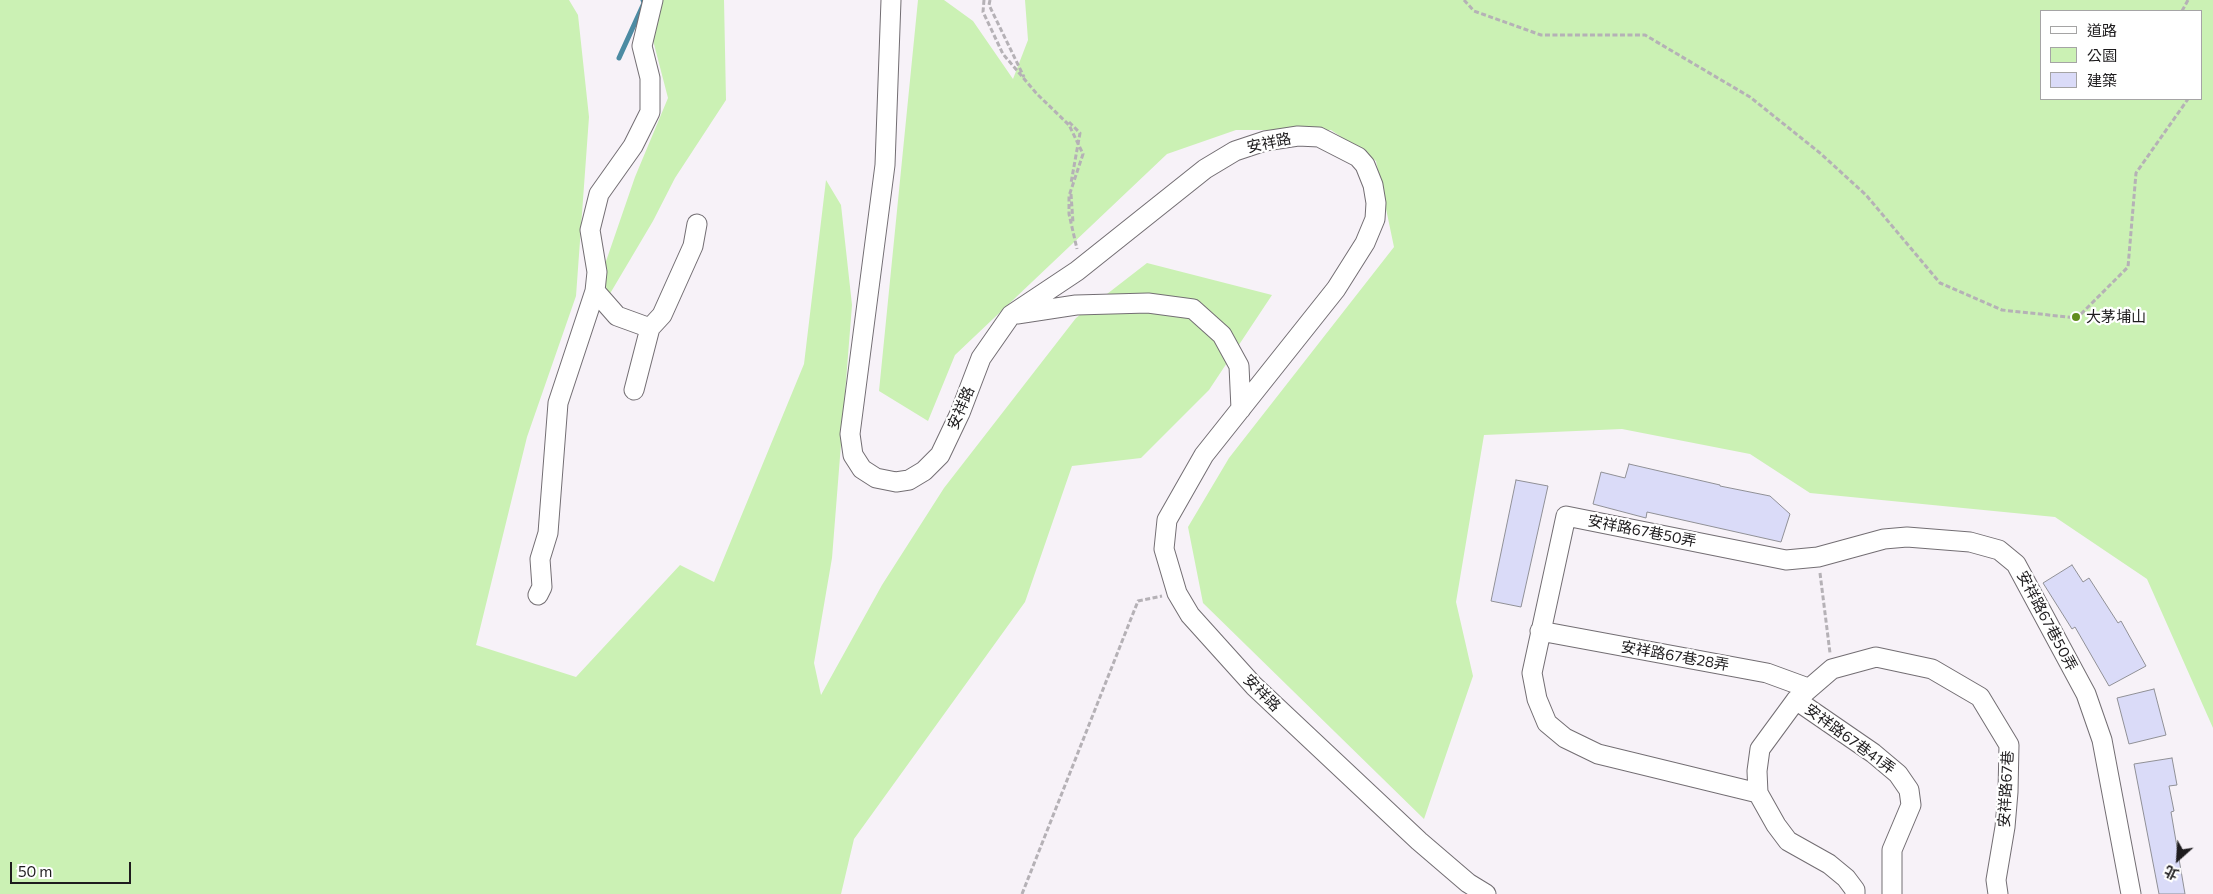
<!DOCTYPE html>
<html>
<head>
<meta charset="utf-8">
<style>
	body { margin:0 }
	#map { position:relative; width:2213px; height:894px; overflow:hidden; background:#f7f2f8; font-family:Commissioner,"Noto Sans TC",sans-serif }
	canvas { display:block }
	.legend { position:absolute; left:2040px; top:10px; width:162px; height:90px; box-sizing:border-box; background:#fff; border:1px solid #a5a4a5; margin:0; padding:6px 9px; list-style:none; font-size:15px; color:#1e1c1e }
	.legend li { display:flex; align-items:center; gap:10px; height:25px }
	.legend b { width:25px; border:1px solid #a5a4a5 }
	.north { position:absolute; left:2153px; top:834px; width:50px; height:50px; -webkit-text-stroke:4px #fff; paint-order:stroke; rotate:206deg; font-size:14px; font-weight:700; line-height:20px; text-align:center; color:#1e1c1e }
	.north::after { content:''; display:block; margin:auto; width:18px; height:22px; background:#1e1c1e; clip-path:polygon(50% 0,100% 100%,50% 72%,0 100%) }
	.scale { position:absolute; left:10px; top:862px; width:121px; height:22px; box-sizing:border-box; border:2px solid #1e1c1e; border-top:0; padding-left:6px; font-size:15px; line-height:18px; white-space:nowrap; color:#1e1c1e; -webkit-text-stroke:4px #fff; paint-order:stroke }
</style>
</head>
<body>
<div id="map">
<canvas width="2213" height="894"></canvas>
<ul class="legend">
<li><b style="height:6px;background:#fff"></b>道路</li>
<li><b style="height:14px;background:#cbf1b4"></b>公園</li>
<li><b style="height:14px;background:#dadbf8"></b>建築</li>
</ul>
<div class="north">北</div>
<div class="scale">50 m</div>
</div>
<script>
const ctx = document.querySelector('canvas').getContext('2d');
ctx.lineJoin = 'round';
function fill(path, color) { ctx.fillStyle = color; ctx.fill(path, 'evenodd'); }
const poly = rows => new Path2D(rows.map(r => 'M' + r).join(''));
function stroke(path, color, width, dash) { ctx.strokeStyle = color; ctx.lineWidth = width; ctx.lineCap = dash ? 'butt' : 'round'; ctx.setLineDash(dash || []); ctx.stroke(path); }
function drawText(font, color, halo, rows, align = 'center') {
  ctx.font = font + ' Commissioner,"Noto Sans TC",sans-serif'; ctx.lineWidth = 4.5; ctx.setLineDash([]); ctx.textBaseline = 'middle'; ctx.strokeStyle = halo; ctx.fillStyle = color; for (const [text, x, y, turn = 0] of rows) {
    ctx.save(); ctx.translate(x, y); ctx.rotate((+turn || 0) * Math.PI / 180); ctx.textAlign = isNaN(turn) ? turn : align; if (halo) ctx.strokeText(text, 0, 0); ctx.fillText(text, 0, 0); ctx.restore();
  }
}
const green = poly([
	[0,0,569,0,578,15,589,117,576,296,527,437,476,645,576,677,680,565,714,582,804,364,826,180,841,205,852,305,832,558,814,663,821,695,882,585,944,488,1076,318,1147,263,1272,295,1209,390,1141,458,1072,466,1025,602,854,839,841,894,0,894],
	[649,0,724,0,726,100,675,178,653,221,608,297,603,270,635,177,668,98,648,21],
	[918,0,944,0,973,21,1013,79,1028,40,1025,0,2213,0,2213,728,2147,579,2055,517,1810,493,1750,454,1622,429,1484,435,1456,602,1473,676,1424,819,1203,603,1188,527,1229,458,1394,247,1376,161,1331,130,1236,130,1167,154,955,355,928,421,879,391],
	[2042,11,2202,11,2202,99,2042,99]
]);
const stream = poly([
	[619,58,644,3,643,0]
]);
const building = poly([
	[1629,464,1720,485,1720,486,1770,496,1790,514,1781,542,1647,512,1646,518,1593,504,1601,472,1625,478,1629,464],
	[1516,480,1548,486,1521,607,1491,601,1516,480],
	[2072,565,2083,582,2089,578,2118,623,2121,621,2146,666,2109,686,2075,627,2072,629,2043,583,2072,565],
	[2154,689,2166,735,2129,744,2117,698,2154,689],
	[2172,758,2177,785,2169,786,2174,811,2171,812,2185,894,2159,894,2134,764,2172,758]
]);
const path = poly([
	[984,0,983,12,1003,54,1037,94,1069,125,1083,154,1069,196,1069,214,1077,249],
	[990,0,989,5,1024,77],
	[1464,0,1474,11,1541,35,1645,35,1750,97,1820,153,1866,195,1940,283,2002,310,2077,318,2128,267,2136,173,2188,99],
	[2182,11,2188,0],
	[1069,122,1080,133,1071,183],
	[1071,194,1073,223],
	[1820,573,1830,653],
	[1022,894,1138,601,1162,596]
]);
const minor = poly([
	[653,0,642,46,650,78,650,112,633,146,599,194,590,230,597,272,595,291,617,316,650,328,662,315,693,246,697,224],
	[891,0,885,165,850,434,853,455,862,469,876,478,896,482,909,480,924,471,940,455,960,413,981,358,1011,315,1077,271,1205,169,1235,151,1265,141,1298,136,1319,137,1358,157,1365,165,1373,185,1376,203,1375,219,1365,243,1336,289,1204,455,1167,520,1164,549,1177,593,1190,615,1254,686,1419,841,1468,883,1486,894],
	[1017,314,1076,305,1148,303,1193,309,1222,335,1239,366,1241,409],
	[634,390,650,328],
	[538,595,542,587,540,559,548,533,558,403,595,291],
	[1540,631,1767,673,1808,688],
	[1796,700,1873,753,1898,774,1909,790,1911,805,1892,850,1892,894],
	[1758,793,1598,754,1565,738,1547,723,1537,699,1532,673,1566,516,1786,560,1818,557,1884,539,1907,537,1970,542,1999,550,2016,564,2086,694,2102,740,2131,894],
	[1855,894,1855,890,1846,878,1829,864,1788,841,1776,825,1758,793,1757,771,1760,749,1796,700,1832,669,1876,657,1932,669,1980,697,2009,745,2008,792,2005,827,1996,880,1998,894]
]);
const markers = [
	[2076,317,5,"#618d1d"]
];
const streetNames = [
	["安祥路",1269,143,-12],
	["安祥路",961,408,-67],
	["安祥路67巷50弄",1642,531,11],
	["安祥路67巷50弄",2047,621,62],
	["安祥路67巷28弄",1675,656,10],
	["安祥路",1262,693,45],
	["安祥路67巷41弄",1850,739,36],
	["安祥路67巷",2006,789,-87]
];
const poiNames = [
	["大茅埔山",2086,317]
];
fill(green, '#cbf1b4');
stroke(stream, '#4c8ba3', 5);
fill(building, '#dadbf8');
stroke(building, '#909096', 1);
stroke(minor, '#736e73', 21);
stroke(path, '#b5b1b6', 3, [5, 2.5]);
stroke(minor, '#fff', 19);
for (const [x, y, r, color] of markers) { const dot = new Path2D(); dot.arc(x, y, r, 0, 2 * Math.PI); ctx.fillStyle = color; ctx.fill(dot); stroke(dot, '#fff', 2); }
drawText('15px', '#1e1c1e', '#fff', streetNames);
drawText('15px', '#1e1c1e', '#fff', poiNames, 'left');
</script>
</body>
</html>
